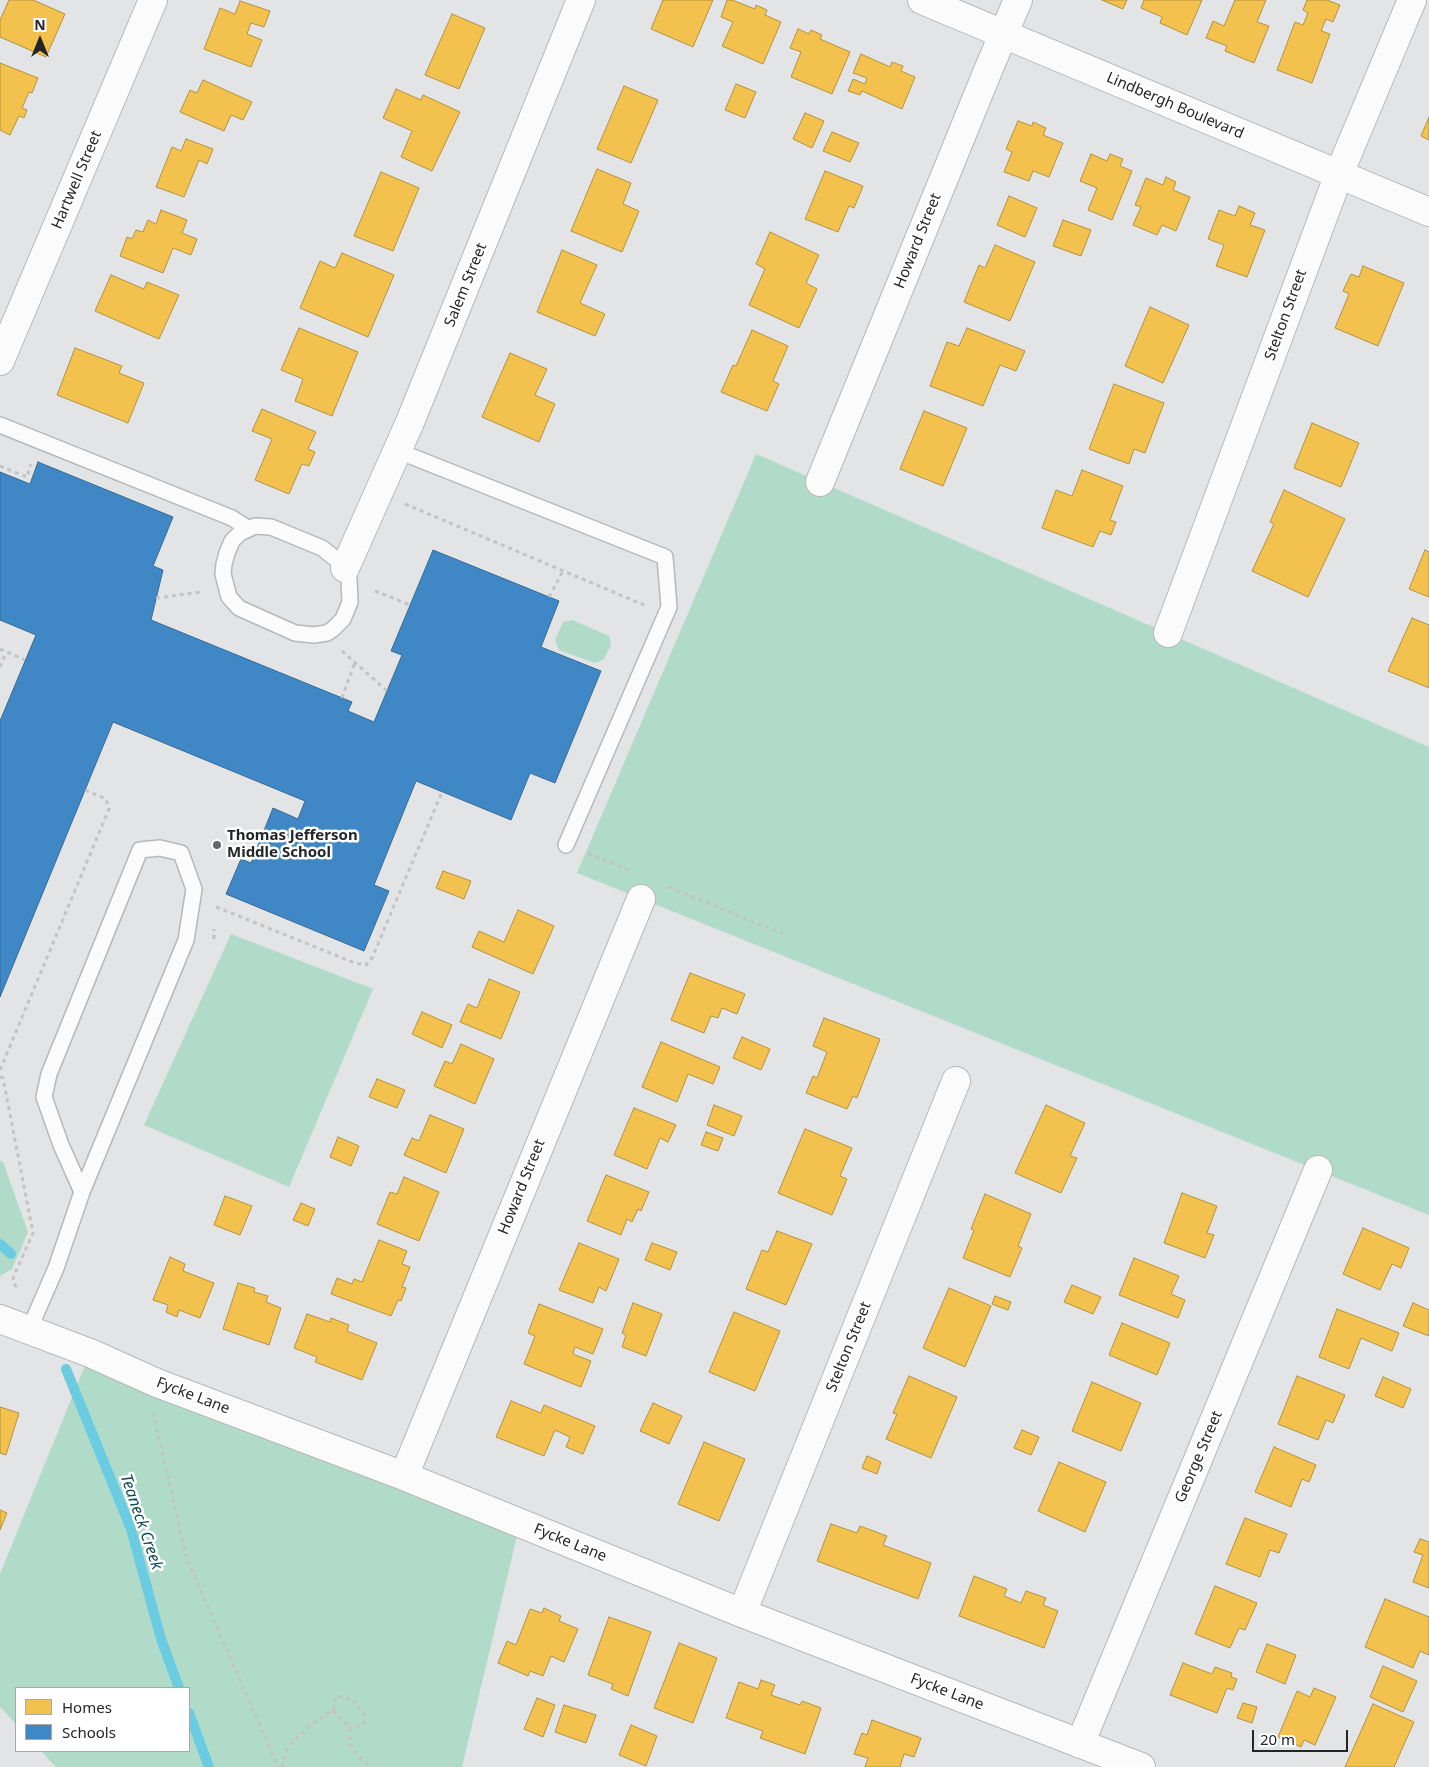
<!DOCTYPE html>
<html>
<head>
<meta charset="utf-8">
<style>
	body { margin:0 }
	#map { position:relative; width:1429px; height:1767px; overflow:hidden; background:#e2e4e6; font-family:"Noto Sans",sans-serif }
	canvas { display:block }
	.legend { position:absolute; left:15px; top:1687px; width:175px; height:65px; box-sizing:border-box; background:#fff; border:1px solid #a7a8a8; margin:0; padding:6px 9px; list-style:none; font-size:15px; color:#242526 }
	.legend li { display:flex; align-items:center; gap:10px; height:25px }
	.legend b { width:25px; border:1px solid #a7a8a8 }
	.north { position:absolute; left:15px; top:15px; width:50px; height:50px; -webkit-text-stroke:4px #fff; paint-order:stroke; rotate:0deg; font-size:14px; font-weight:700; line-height:20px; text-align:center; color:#242526 }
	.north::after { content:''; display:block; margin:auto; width:18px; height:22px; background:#242526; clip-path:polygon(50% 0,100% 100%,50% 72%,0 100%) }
	.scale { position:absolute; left:1252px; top:1730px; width:96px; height:22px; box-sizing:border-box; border:2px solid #242526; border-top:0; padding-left:6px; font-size:15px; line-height:18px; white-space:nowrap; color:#242526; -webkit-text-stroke:4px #fff; paint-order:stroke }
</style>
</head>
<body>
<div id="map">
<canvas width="1429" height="1767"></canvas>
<ul class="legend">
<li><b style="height:14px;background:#f2c14e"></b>Homes</li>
<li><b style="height:14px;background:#3f88c5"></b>Schools</li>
</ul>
<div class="north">N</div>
<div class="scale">20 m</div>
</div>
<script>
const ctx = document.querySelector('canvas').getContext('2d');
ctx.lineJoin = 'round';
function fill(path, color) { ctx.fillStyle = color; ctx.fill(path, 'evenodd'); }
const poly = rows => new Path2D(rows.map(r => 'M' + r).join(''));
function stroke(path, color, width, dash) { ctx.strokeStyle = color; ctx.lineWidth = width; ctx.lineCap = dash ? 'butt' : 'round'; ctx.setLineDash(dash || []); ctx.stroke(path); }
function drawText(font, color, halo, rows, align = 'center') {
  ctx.font = font + ' "Noto Sans",sans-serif'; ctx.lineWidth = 5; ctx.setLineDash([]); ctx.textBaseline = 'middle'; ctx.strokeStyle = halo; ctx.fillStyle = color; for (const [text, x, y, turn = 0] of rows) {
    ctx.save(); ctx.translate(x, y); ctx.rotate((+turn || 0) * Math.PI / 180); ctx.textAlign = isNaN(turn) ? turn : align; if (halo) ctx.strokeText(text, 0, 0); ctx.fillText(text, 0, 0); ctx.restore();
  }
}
const green = poly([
	[756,454,1429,747,1429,1215,577,873],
	[572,620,609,636,611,645,604,659,595,663,559,650,555,640,563,622],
	[231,934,373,989,289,1187,144,1125],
	[0,1161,3,1162,28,1232,12,1269,0,1276],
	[90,1353,520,1523,462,1767,56,1767,41,1751,189,1751,189,1688,16,1688,16,1724,0,1707,0,1574]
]);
const homes = poly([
	[9,0,33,0,65,14,46,57,0,37,0,20,9,0],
	[663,0,713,0,693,47,651,29,663,0],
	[727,0,732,0,755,9,756,5,767,10,765,15,781,22,763,64,722,46,733,22,721,17,727,0],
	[1102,0,1127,0,1123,9,1102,0],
	[1144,0,1202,0,1187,35,1160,23,1162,17,1141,8,1144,0],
	[1235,0,1266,0,1257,22,1269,26,1254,63,1225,51,1227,46,1206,38,1213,21,1224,26,1235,0],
	[1307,0,1327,0,1340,5,1333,22,1326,19,1321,31,1330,34,1312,83,1277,70,1295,22,1303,25,1308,13,1303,10,1307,0],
	[240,1,270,11,264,27,251,23,247,34,262,40,251,67,204,49,220,8,235,14,240,1],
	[452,14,485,28,459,89,425,75,452,14],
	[798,29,809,34,811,30,822,35,820,39,850,52,832,94,791,77,801,52,790,48,798,29],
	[861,54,890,67,892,62,903,66,901,71,915,77,902,109,862,91,860,95,848,91,853,79,865,84,867,78,853,73,861,54],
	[0,63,38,78,32,93,29,92,22,108,27,110,24,118,19,116,10,135,0,130,0,63],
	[203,80,252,102,243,120,231,115,224,131,180,112,190,90,197,93,203,80],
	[736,84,756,92,745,118,725,110,736,84],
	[624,86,658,100,631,163,597,149,624,86],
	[396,89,421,100,423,95,460,112,432,171,401,157,412,131,383,118,396,89],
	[805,113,824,121,812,148,793,139,805,113],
	[1429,117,1429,140,1421,136,1429,117],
	[1018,121,1032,126,1033,122,1046,128,1043,135,1063,143,1049,177,1033,171,1029,181,1004,172,1012,152,1006,149,1018,121],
	[832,132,859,143,850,162,823,151,832,132],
	[186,139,213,149,207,164,199,160,184,197,156,187,172,147,181,151,186,139],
	[1091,154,1107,161,1110,154,1123,159,1120,166,1132,171,1112,220,1088,210,1097,188,1080,181,1091,154],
	[597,169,631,183,623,204,639,211,622,252,571,231,597,169],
	[825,171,863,186,854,208,849,206,838,232,805,219,825,171],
	[381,172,419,188,393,251,354,236,381,172],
	[1166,177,1176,182,1173,190,1190,197,1176,231,1162,225,1157,235,1133,225,1141,207,1135,205,1146,178,1163,185,1166,177],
	[1009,196,1037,208,1025,237,997,225,1009,196],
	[1239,206,1255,213,1250,225,1265,230,1247,277,1216,266,1224,245,1208,239,1219,210,1235,216,1239,206],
	[161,210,187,220,182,233,197,239,191,255,173,248,163,273,120,256,127,237,132,239,136,230,143,232,148,220,156,224,161,210],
	[1063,220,1091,230,1081,256,1053,246,1063,220],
	[770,232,819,255,806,283,817,289,799,328,749,305,765,269,756,264,770,232],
	[995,245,1035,262,1010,321,964,302,979,265,985,268,995,245],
	[562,250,597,265,580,303,605,314,595,336,537,312,562,250],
	[342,253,394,275,368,337,300,308,320,261,335,268,342,253],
	[1363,266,1404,283,1378,346,1335,328,1349,294,1343,291,1351,274,1359,277,1363,266],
	[111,275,144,289,147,282,179,295,159,339,95,311,111,275],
	[1150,307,1189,325,1163,383,1125,366,1150,307],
	[299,328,358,352,332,416,295,401,303,379,281,370,299,328],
	[967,328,1025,351,1016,371,1000,365,983,406,930,386,947,342,959,346,967,328],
	[752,330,788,346,773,381,779,384,767,411,721,392,733,365,736,366,752,330],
	[75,348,122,366,119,373,144,383,128,423,57,395,75,348],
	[510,353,547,369,535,395,555,404,539,442,482,417,510,353],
	[1114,384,1164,403,1145,453,1134,449,1129,464,1089,449,1114,384],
	[262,409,316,432,308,449,315,452,309,466,302,464,289,494,255,480,272,439,252,431,262,409],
	[924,411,967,428,943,486,900,469,924,411],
	[1312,423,1359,443,1341,487,1294,468,1312,423],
	[1082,470,1123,486,1110,520,1116,522,1111,535,1100,531,1093,547,1042,528,1056,490,1072,496,1082,470],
	[1284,490,1345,519,1308,597,1252,571,1274,524,1270,522,1284,490],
	[1425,550,1429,552,1429,597,1409,589,1425,550],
	[1412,618,1429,625,1429,688,1388,671,1412,618],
	[443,871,471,881,464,899,436,888,443,871],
	[518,910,554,926,533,974,472,947,479,931,504,942,518,910],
	[690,973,745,994,737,1014,722,1008,718,1018,711,1016,704,1033,671,1020,690,973],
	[489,979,520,992,501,1039,460,1022,468,1004,477,1008,489,979],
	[422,1012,452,1025,442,1048,412,1034,422,1012],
	[824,1018,880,1039,857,1098,853,1096,847,1109,806,1093,813,1076,817,1078,827,1052,813,1046,824,1018],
	[742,1037,770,1049,761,1070,733,1058,742,1037],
	[661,1042,720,1067,713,1084,688,1074,677,1102,642,1087,661,1042],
	[461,1044,494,1059,475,1104,434,1086,445,1061,452,1064,461,1044],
	[377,1079,405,1090,397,1108,369,1097,377,1079],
	[714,1105,742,1116,734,1136,707,1125,714,1105],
	[1046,1105,1085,1123,1070,1156,1077,1158,1061,1193,1015,1173,1046,1105],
	[634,1108,676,1125,668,1142,660,1138,647,1169,614,1155,634,1108],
	[430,1115,464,1129,446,1173,404,1155,412,1138,419,1141,430,1115],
	[805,1129,852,1148,840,1176,847,1179,832,1215,778,1193,805,1129],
	[706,1132,723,1138,718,1151,701,1145,706,1132],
	[338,1137,359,1146,351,1166,330,1157,338,1137],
	[606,1175,649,1192,641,1211,638,1209,632,1222,627,1219,621,1235,587,1221,606,1175],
	[404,1177,439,1192,419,1241,377,1224,390,1192,397,1194,404,1177],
	[1182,1193,1217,1206,1207,1233,1214,1235,1205,1258,1164,1243,1182,1193],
	[985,1194,1031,1214,1018,1246,1022,1248,1010,1277,963,1258,974,1230,971,1229,985,1194],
	[225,1196,252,1206,240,1235,214,1225,225,1196],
	[301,1203,315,1209,308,1226,293,1220,301,1203],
	[1363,1228,1409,1248,1401,1268,1392,1264,1380,1290,1343,1274,1363,1228],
	[777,1231,812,1244,786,1305,746,1289,762,1250,768,1252,777,1231],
	[379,1240,407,1251,402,1264,410,1267,402,1287,406,1288,401,1301,398,1300,391,1316,331,1294,337,1278,352,1284,354,1279,362,1282,379,1240],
	[579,1243,619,1259,606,1291,599,1287,593,1303,559,1290,579,1243],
	[652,1243,677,1252,670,1270,645,1260,652,1243],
	[170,1257,185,1264,183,1271,214,1283,200,1318,179,1310,177,1317,166,1312,168,1305,153,1300,170,1257],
	[1134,1258,1179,1276,1171,1294,1185,1300,1178,1318,1119,1295,1134,1258],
	[238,1283,255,1288,254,1292,268,1296,266,1302,281,1308,269,1345,223,1329,238,1283],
	[1072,1285,1101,1297,1093,1314,1064,1302,1072,1285],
	[949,1288,991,1306,965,1367,923,1348,949,1288],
	[995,1296,1011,1302,1008,1310,992,1304,995,1296],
	[633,1303,662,1314,646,1356,622,1347,626,1335,622,1333,633,1303],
	[1413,1303,1429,1310,1429,1336,1403,1326,1413,1303],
	[539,1304,603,1329,593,1354,575,1347,573,1354,591,1361,581,1387,524,1364,535,1336,528,1333,539,1304],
	[1337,1309,1399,1333,1392,1351,1361,1338,1349,1369,1319,1357,1337,1309],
	[734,1312,780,1331,755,1391,709,1372,734,1312],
	[307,1314,330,1322,331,1318,349,1325,347,1331,377,1343,362,1380,315,1362,317,1357,294,1348,307,1314],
	[1122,1323,1170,1343,1157,1375,1109,1355,1122,1323],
	[909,1376,957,1397,931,1458,886,1439,897,1414,893,1413,909,1376],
	[1297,1376,1345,1395,1333,1423,1326,1420,1318,1440,1278,1424,1297,1376],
	[1383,1377,1411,1389,1403,1408,1375,1396,1383,1377],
	[1092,1382,1141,1403,1121,1451,1072,1431,1092,1382],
	[511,1401,541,1413,544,1405,595,1426,583,1454,566,1447,570,1437,555,1430,544,1456,496,1437,511,1401],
	[653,1403,682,1416,669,1444,640,1431,653,1403],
	[0,1407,19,1413,6,1455,0,1453,0,1407],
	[1022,1430,1039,1437,1031,1455,1014,1448,1022,1430],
	[704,1442,745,1459,719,1521,678,1504,704,1442],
	[1274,1447,1316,1465,1309,1482,1302,1479,1291,1507,1255,1492,1274,1447],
	[867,1456,881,1462,877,1474,862,1468,867,1456],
	[1059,1462,1106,1482,1085,1532,1038,1511,1059,1462],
	[0,1510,7,1513,0,1530,0,1510],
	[1245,1518,1287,1534,1279,1553,1270,1550,1260,1577,1226,1564,1245,1518],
	[831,1524,857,1533,860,1526,887,1536,883,1545,931,1563,918,1599,817,1561,831,1524],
	[1420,1539,1429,1542,1429,1588,1413,1582,1423,1555,1414,1552,1420,1539],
	[974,1576,1007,1589,1004,1596,1021,1603,1026,1591,1046,1598,1043,1605,1058,1611,1044,1648,959,1616,974,1576],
	[1215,1586,1257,1603,1245,1630,1239,1628,1230,1648,1195,1634,1215,1586],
	[1385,1599,1429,1617,1429,1655,1420,1651,1413,1668,1365,1647,1385,1599],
	[544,1608,561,1616,559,1621,578,1629,564,1662,551,1656,543,1676,530,1671,528,1676,498,1663,507,1641,516,1645,530,1609,542,1613,544,1608],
	[609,1617,651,1632,628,1696,611,1689,613,1684,588,1675,609,1617],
	[679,1643,717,1658,693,1723,654,1708,679,1643],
	[1267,1644,1296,1655,1285,1684,1256,1672,1267,1644],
	[1183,1663,1212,1674,1215,1667,1232,1673,1231,1677,1237,1679,1233,1690,1227,1688,1217,1713,1170,1695,1183,1663],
	[1383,1666,1417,1681,1403,1712,1370,1697,1383,1666],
	[761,1680,775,1685,771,1695,800,1705,802,1701,821,1708,805,1754,760,1738,763,1731,726,1718,739,1682,758,1689,761,1680],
	[1314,1688,1336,1697,1315,1745,1304,1740,1301,1747,1278,1737,1297,1691,1310,1697,1314,1688],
	[537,1698,555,1705,543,1737,524,1729,537,1698],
	[1243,1703,1257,1707,1252,1723,1237,1718,1243,1703],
	[1373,1704,1414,1722,1394,1767,1345,1767,1373,1704],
	[564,1705,596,1715,586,1743,555,1732,564,1705],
	[872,1720,921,1738,914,1757,904,1754,900,1767,865,1767,868,1758,854,1754,862,1733,867,1735,872,1720],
	[631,1725,657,1736,646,1766,619,1755,631,1725]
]);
const schools = poly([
	[38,462,173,517,153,566,163,570,151,620,352,702,348,711,374,722,402,655,391,651,433,550,559,601,541,647,601,671,555,783,530,773,511,820,416,781,374,885,389,891,364,951,226,894,241,859,251,863,273,808,298,819,305,801,113,722,0,997,0,721,36,635,0,620,0,472,30,484,38,462]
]);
const stream = poly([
	[0,1244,11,1254],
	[66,1369,131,1529,161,1639,179,1688],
	[189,1713,209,1767]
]);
const path = poly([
	[0,466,27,477,31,464],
	[405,504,644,605],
	[375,591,410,605],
	[549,597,563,571],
	[156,598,201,592],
	[0,649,25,660],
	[342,651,387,691],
	[0,667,6,652],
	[342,698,355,662],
	[588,853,630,871],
	[669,887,783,934],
	[216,907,355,963,366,965,372,958,442,792],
	[214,939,214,929],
	[0,1070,109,809,106,799,85,790],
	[0,1077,3,1078,33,1233,13,1278,16,1288],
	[153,1413,187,1559,278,1767],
	[333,1710,336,1696,353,1700,364,1714,364,1724,350,1728],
	[282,1767,287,1748,312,1724,333,1710,350,1728,350,1745,357,1755,372,1767]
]);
const service = poly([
	[0,425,232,518,249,529],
	[398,451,665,557,669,607,566,845],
	[255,526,271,527,322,548,341,563,349,579,350,602,343,619,333,629,327,633,314,635,295,633,239,608,229,597,223,574,224,564,227,553,232,541,240,533,255,526],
	[29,1330,56,1268,82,1192,186,940,194,889,181,853,160,848,140,850,49,1074,44,1097,61,1145,82,1192]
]);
const minor = poly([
	[922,0,1429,212],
	[0,361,153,0],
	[820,482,989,68,1018,0],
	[345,568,410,422,581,0],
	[1168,633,1339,174,1412,0],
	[0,1319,90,1353,157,1383,404,1476,742,1613,1141,1767],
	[404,1476,641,899],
	[742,1613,956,1081],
	[1080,1744,1318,1170]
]);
const markers = [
	[217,845,5,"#666869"]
];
const streetNames = [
	["Lindbergh Boulevard",1175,106,23],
	["Hartwell Street",77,180,-67],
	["Howard Street",918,241,-68],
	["Salem Street",466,285,-68],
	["Stelton Street",1286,315,-70],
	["Howard Street",522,1187,-68],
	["Stelton Street",849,1347,-68],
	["Fycke Lane",193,1396,21],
	["George Street",1199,1457,-67],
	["Fycke Lane",570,1543,22],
	["Fycke Lane",947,1692,21]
];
const poiNames = [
	["Thomas Jefferson",227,836],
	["Middle School",227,853]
];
const waterNames = [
	["Teaneck Creek",141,1522,71]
];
fill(green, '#b0dbc9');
fill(homes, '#f2c14e');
stroke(homes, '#b49242', 1);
fill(schools, '#3f88c5');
stroke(schools, '#376a95', 1);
stroke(stream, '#6acbe1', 10);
stroke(service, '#b7b8b9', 18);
stroke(minor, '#b7b8b9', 30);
stroke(path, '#c3c3c3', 3, [4, 4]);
stroke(service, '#fbfbfb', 15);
stroke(minor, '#fbfbfb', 28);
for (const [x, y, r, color] of markers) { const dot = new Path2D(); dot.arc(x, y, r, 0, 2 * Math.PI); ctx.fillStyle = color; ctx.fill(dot); stroke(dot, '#fff', 2); }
drawText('15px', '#242526', '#fff', streetNames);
drawText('bold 15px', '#242526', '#fff', poiNames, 'left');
drawText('italic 16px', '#0f4956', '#fff', waterNames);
</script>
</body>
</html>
